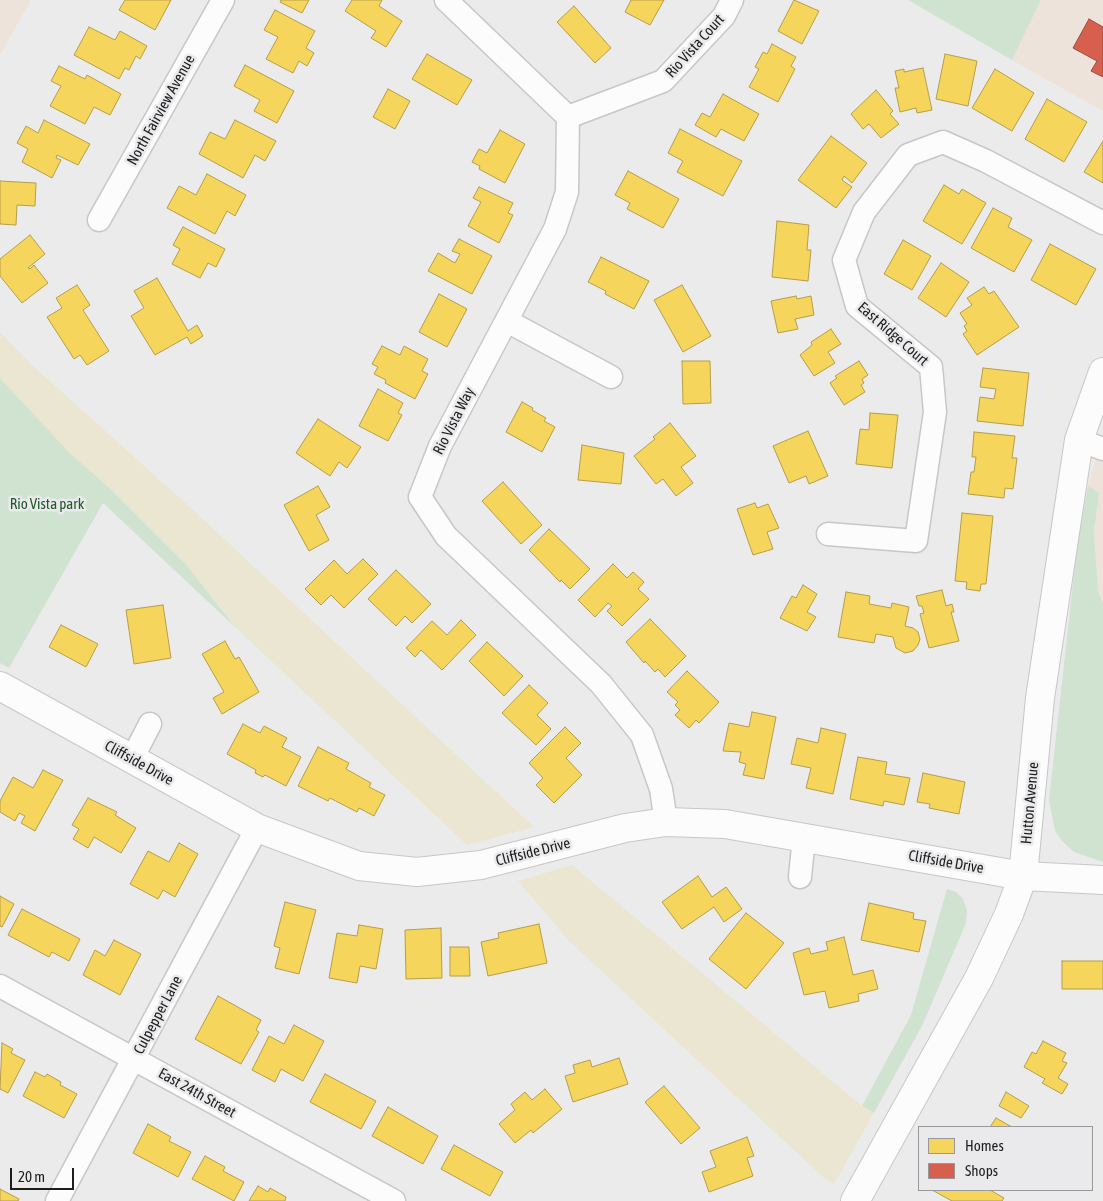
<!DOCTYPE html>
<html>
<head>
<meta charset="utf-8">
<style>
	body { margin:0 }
	#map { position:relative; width:1103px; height:1201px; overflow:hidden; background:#ebebeb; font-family:"Asap Condensed",sans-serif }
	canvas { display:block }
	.legend { position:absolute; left:918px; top:1126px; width:175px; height:65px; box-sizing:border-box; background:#eaeaec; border:1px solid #98989a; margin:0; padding:6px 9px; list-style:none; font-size:15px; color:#1d1d1e }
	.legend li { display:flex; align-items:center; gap:10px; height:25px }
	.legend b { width:25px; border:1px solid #98989a }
	.scale { position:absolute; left:10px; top:1168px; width:64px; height:22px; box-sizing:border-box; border:2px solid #1d1d1e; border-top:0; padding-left:6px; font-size:15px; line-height:18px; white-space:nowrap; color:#1d1d1e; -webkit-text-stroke:4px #eaeaec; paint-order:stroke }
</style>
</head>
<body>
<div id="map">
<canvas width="1103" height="1201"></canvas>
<ul class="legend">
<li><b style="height:14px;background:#f6d55c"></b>Homes</li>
<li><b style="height:14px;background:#d6604d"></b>Shops</li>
</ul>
<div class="scale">20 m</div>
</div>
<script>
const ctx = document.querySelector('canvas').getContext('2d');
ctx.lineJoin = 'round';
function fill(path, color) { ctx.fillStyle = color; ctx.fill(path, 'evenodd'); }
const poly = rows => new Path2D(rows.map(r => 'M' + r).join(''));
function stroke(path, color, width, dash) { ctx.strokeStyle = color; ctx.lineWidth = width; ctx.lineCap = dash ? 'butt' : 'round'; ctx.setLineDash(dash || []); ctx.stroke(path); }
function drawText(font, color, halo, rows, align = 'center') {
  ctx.font = font + ' "Asap Condensed",sans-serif'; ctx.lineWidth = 5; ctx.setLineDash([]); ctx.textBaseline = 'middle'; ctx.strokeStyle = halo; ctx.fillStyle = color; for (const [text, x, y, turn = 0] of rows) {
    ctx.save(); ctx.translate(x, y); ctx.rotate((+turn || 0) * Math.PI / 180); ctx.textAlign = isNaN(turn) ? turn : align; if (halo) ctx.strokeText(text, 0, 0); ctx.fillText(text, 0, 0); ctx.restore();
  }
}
const commercial = poly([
	[0,0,31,0,0,55],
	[1041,0,1103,0,1103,111,1012,60],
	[1103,435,1103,603,1098,591,1094,531,1098,493,1088,486]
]);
const green = poly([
	[908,0,1041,0,1012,60],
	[0,378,70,453,113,491,186,564,236,628,103,503,9,668,0,663],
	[1088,486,1099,493,1094,531,1098,591,1103,603,1103,862,1074,852,1062,841,1055,831,1049,800,1077,547],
	[947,889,956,892,963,899,967,910,966,923,923,1024,874,1113,862,1106,911,1015]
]);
const sand = poly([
	[0,332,33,366,192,509,534,827,467,845,236,628,186,564,113,491,70,453,0,378],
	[572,865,862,1106,874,1113,834,1184,825,1179,569,941,518,881]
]);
const homes = poly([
	[125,0,171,0,155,30,119,10,125,0],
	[281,0,309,0,302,13,280,2,281,0],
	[352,0,382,0,379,6,402,21,386,47,371,38,376,31,345,11,352,0],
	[631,0,664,0,650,25,625,12,631,0],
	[794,0,819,11,802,44,778,31,794,0],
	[574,6,611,48,595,63,557,22,574,6],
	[275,10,315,31,306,48,314,53,307,66,299,61,293,73,266,59,278,37,264,30,275,10],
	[89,27,115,40,120,31,147,46,140,59,136,56,129,70,125,68,119,79,74,55,89,27],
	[772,44,796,57,791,66,795,69,778,102,749,87,759,69,755,67,763,52,767,54,772,44],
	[427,54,472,80,457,105,412,79,427,54],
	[945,54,977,61,968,106,936,99,945,54],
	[245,65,294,91,277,123,254,111,260,100,234,86,245,65],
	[59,66,85,79,87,75,121,94,110,115,94,107,85,124,50,106,61,86,51,81,59,66],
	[923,68,932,110,917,113,916,108,900,112,895,88,899,88,895,71,904,69,904,72,923,68],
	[995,69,1034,93,1012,131,972,108,995,69],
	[388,89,410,101,395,129,373,117,388,89],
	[876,90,893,111,890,114,899,124,881,138,869,124,863,129,851,114,876,90],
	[723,94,759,114,744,141,721,129,716,137,695,125,702,113,710,117,723,94],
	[1047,99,1087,122,1064,162,1025,139,1047,99],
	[44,120,90,144,78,165,57,155,56,158,61,160,52,178,22,162,28,149,17,143,26,126,38,133,44,120],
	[235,120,276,141,265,161,255,155,243,178,199,154,210,132,225,139,235,120],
	[680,129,742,161,723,196,677,172,683,161,668,153,680,129],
	[500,130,525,144,505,183,479,169,480,166,472,162,479,149,487,153,500,130],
	[831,136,867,163,852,183,844,176,842,180,852,187,836,208,798,180,831,136],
	[1103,141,1103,183,1084,172,1103,141],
	[628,171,679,199,663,228,627,209,630,203,615,195,628,171],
	[207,174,246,195,235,216,227,211,215,234,167,208,179,186,196,195,207,174],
	[0,181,36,183,35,206,17,205,16,225,0,224,0,181],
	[944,185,959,194,962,189,986,203,962,244,923,221,944,185],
	[479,187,513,203,508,213,513,215,499,243,468,226,481,202,473,198,479,187],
	[993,208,1012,218,1008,227,1032,240,1014,272,971,248,993,208],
	[777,221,809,225,807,250,811,250,808,281,772,277,777,221],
	[183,227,225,249,216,267,208,263,200,278,172,264,180,249,173,245,183,227],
	[30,235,45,254,28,268,30,269,34,265,48,283,22,303,0,276,0,259,30,235],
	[459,239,492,256,472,294,428,271,438,253,455,263,460,254,452,251,459,239],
	[903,240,931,256,912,290,884,274,903,240],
	[1050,244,1096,269,1076,305,1031,280,1050,244],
	[601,257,649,281,634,309,605,294,606,291,588,282,601,257],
	[941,263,969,282,946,317,918,298,941,263],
	[157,278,188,331,197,325,203,336,191,344,187,337,155,355,131,316,144,308,134,291,157,278],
	[77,285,90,305,83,310,109,351,87,365,80,355,74,359,47,317,62,308,56,298,77,285],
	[682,285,711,336,683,352,654,300,682,285],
	[984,287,989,294,994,291,1019,327,977,355,963,334,967,331,964,326,967,324,960,313,972,305,967,298,984,287],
	[439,294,467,309,447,347,419,332,439,294],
	[796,296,797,299,811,296,814,315,795,319,798,329,778,333,771,301,796,296],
	[831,329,841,344,828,352,835,363,814,376,800,355,812,345,811,342,831,329],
	[382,346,400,355,404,346,428,359,422,371,428,374,415,399,385,383,386,380,374,374,378,367,372,364,382,346],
	[682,361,710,361,711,403,683,404,682,361],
	[859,361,868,375,862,379,864,383,861,385,865,392,844,405,830,383,837,378,835,376,859,361],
	[983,368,1029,373,1023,426,977,421,980,397,994,399,996,389,980,387,983,368],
	[378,389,403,403,398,413,402,415,388,441,359,426,378,389],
	[522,402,533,408,532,410,546,418,544,421,555,427,542,452,506,432,522,402],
	[870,413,898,415,892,468,856,464,860,429,869,430,870,413],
	[318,419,361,447,347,468,339,462,330,476,296,453,318,419],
	[670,423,696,456,681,467,693,483,676,496,663,479,656,484,634,456,655,439,653,437,670,423],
	[808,431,828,476,809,484,806,476,789,483,773,446,808,431],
	[974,432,1015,436,1012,458,1017,458,1013,489,1005,488,1004,498,968,494,971,472,974,472,976,457,972,457,974,432],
	[582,445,624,453,621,484,578,480,582,445],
	[503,482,542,525,521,544,482,501,503,482],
	[318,486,330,507,316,515,329,540,309,551,284,505,318,486],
	[755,503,757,508,768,504,779,528,767,532,773,549,753,555,737,509,755,503],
	[962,513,993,516,986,584,981,584,980,591,966,589,967,582,955,581,962,513],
	[549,529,590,569,570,589,561,580,560,582,529,550,549,529],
	[363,559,378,574,344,608,331,595,321,605,305,589,334,560,347,574,363,559],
	[613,564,627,578,633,572,644,582,638,589,649,599,622,626,607,611,612,606,608,603,595,617,578,600,613,564],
	[396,570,431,604,412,623,405,616,396,626,368,599,396,570],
	[803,585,817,594,807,612,816,617,807,631,780,618,792,596,796,598,803,585],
	[942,590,946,606,952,604,954,612,951,612,959,641,929,648,920,614,924,613,922,606,919,606,916,596,942,590],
	[846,592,870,596,869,604,891,608,892,603,909,607,905,626,913,628,918,632,920,639,918,645,913,651,905,653,896,648,893,637,876,634,874,643,838,637,846,592],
	[163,605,171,658,134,664,126,610,163,605],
	[650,619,686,656,665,677,658,669,655,672,645,661,644,663,626,642,650,619],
	[461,620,476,635,442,670,421,650,415,657,406,648,432,621,447,635,461,620],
	[61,625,98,644,86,667,49,647,61,625],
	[225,641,235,659,239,657,259,692,222,714,213,698,224,692,202,654,225,641],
	[487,642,523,676,504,696,469,661,487,642],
	[687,671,719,702,699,723,696,720,689,728,675,715,680,710,675,705,678,702,667,692,687,671],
	[529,685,548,703,537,715,551,729,536,745,502,713,529,685],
	[752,712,776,717,764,779,743,775,746,764,739,762,741,752,723,751,729,723,749,727,752,712],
	[243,724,260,733,264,726,287,738,282,747,301,757,286,786,265,775,263,777,255,773,256,770,227,754,243,724],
	[565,727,581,743,566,758,582,775,554,803,536,785,543,778,529,763,565,727],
	[821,728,846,734,833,794,806,788,811,768,791,764,797,738,818,743,821,728],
	[318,747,349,763,346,769,371,783,369,787,385,795,374,816,359,808,357,812,330,798,328,801,298,786,318,747],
	[858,757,887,762,885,774,910,778,904,805,884,801,883,806,850,799,858,757],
	[43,770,63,780,35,831,21,823,25,816,19,813,15,821,0,812,0,801,13,777,33,788,43,770],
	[923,773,965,782,959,814,929,808,930,804,917,802,923,773],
	[88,798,117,812,115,815,136,828,121,853,94,837,88,848,73,839,79,829,72,825,88,798],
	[179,843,198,854,175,897,163,890,158,899,130,884,148,851,169,862,179,843],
	[698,876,712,897,726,887,742,909,724,922,714,907,682,929,662,902,698,876],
	[0,896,14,904,2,927,0,926,0,896],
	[285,902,316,910,299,974,275,968,280,948,274,946,285,902],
	[869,903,914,913,913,919,926,921,919,952,861,940,869,903],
	[22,909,80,939,69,961,52,952,49,957,8,935,22,909],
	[746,913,784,943,746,989,709,959,746,913],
	[539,924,547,963,488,976,481,942,499,938,498,933,539,924],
	[359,925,383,929,376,969,360,966,357,983,329,978,337,933,357,936,359,925],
	[441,928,442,978,406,979,405,930,441,928],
	[844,937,853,975,873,970,878,989,858,994,859,1001,829,1008,825,991,804,995,793,953,809,948,811,954,828,950,826,942,844,937],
	[114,940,141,954,120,995,83,975,95,950,105,956,114,940],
	[450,947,469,947,470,976,450,976,450,947],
	[1062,961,1103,961,1103,989,1062,989,1062,961],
	[218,996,261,1020,256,1030,259,1032,241,1064,195,1039,218,996],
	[294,1025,324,1041,303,1081,281,1069,275,1082,252,1070,269,1036,284,1044,294,1025],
	[1043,1041,1066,1053,1062,1061,1067,1063,1058,1078,1068,1084,1062,1094,1042,1083,1045,1079,1024,1067,1032,1052,1036,1054,1043,1041],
	[2,1043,13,1049,11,1053,25,1060,8,1093,0,1089,2,1043],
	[619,1058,628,1084,573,1102,565,1076,575,1073,573,1065,590,1060,592,1067,619,1058],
	[35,1072,45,1077,47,1074,61,1082,60,1085,77,1094,64,1118,23,1096,35,1072],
	[325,1074,376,1101,361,1129,310,1102,325,1074],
	[664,1086,700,1128,681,1144,645,1102,664,1086],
	[545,1089,562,1109,533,1133,531,1130,515,1143,499,1124,515,1110,511,1104,525,1092,532,1100,545,1089],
	[1006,1092,1029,1106,1021,1118,999,1106,1006,1092],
	[388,1107,438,1136,423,1164,372,1136,388,1107],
	[996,1118,1012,1127,990,1127,996,1118],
	[148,1124,171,1137,169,1141,191,1152,178,1177,133,1153,148,1124],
	[747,1137,754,1156,747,1158,753,1176,709,1192,702,1172,716,1167,710,1151,747,1137],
	[454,1145,503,1172,490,1196,441,1169,454,1145],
	[205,1156,225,1167,223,1171,244,1182,234,1201,192,1179,205,1156],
	[258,1186,268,1192,270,1188,286,1197,285,1201,249,1201,258,1186],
	[0,1189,19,1199,18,1201,0,1201,0,1189],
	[932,1190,990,1190,1004,1198,1002,1201,952,1201,932,1190]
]);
const shops = poly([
	[1089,19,1103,27,1103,77,1091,71,1097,61,1073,48,1089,19]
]);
const minor = poly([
	[446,0,568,117,567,192,555,229,440,446,420,497,446,536,601,684,642,735,661,789,666,822],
	[568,117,663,81,724,16,732,0],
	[99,220,223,0],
	[507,321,611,377],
	[1079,440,1103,449],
	[828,534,916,541,935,412,931,367,857,306,844,260,864,212,908,155,943,142,986,161,1103,223],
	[132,759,150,724],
	[800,877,804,837],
	[0,986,394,1201],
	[57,1201,257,828]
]);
const tertiary = poly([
	[0,686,257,828,359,866,417,872,481,865,625,828,666,822,725,824,1023,876,1103,880]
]);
const secondary = poly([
	[855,1201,979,978,1009,914,1023,876,1040,698,1079,440,1103,372]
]);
const streetNames = [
	["Rio Vista Court",695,46,-48],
	["North Fairview Avenue",161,110,-61],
	["East Ridge Court",893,334,41],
	["Rio Vista Way",454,421,-63],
	["Cliffside Drive",139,763,29],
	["Hutton Avenue",1030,803,-85],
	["Cliffside Drive",533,852,-14],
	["Cliffside Drive",946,862,10],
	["Culpepper Lane",158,1015,-62],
	["East 24th Street",197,1093,29]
];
const parkNames = [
	["Rio Vista park",47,504]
];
fill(commercial, '#ede3da');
fill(green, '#cfe3d0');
fill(sand, '#ebe6d1');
fill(homes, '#f6d55c');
stroke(homes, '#b59e49', 1);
fill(shops, '#d6604d');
stroke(shops, '#9e4c3f', 1);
stroke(minor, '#c7c7c7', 25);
stroke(tertiary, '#c7c7c7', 30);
stroke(secondary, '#c7c7c7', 30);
stroke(minor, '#fcfcfc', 22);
stroke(tertiary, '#fcfcfc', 28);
stroke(secondary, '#fcfcfc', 28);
drawText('15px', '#1d1d1e', '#eaeaec', streetNames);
drawText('15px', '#1f5a27', '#eaeaec', parkNames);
</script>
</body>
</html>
